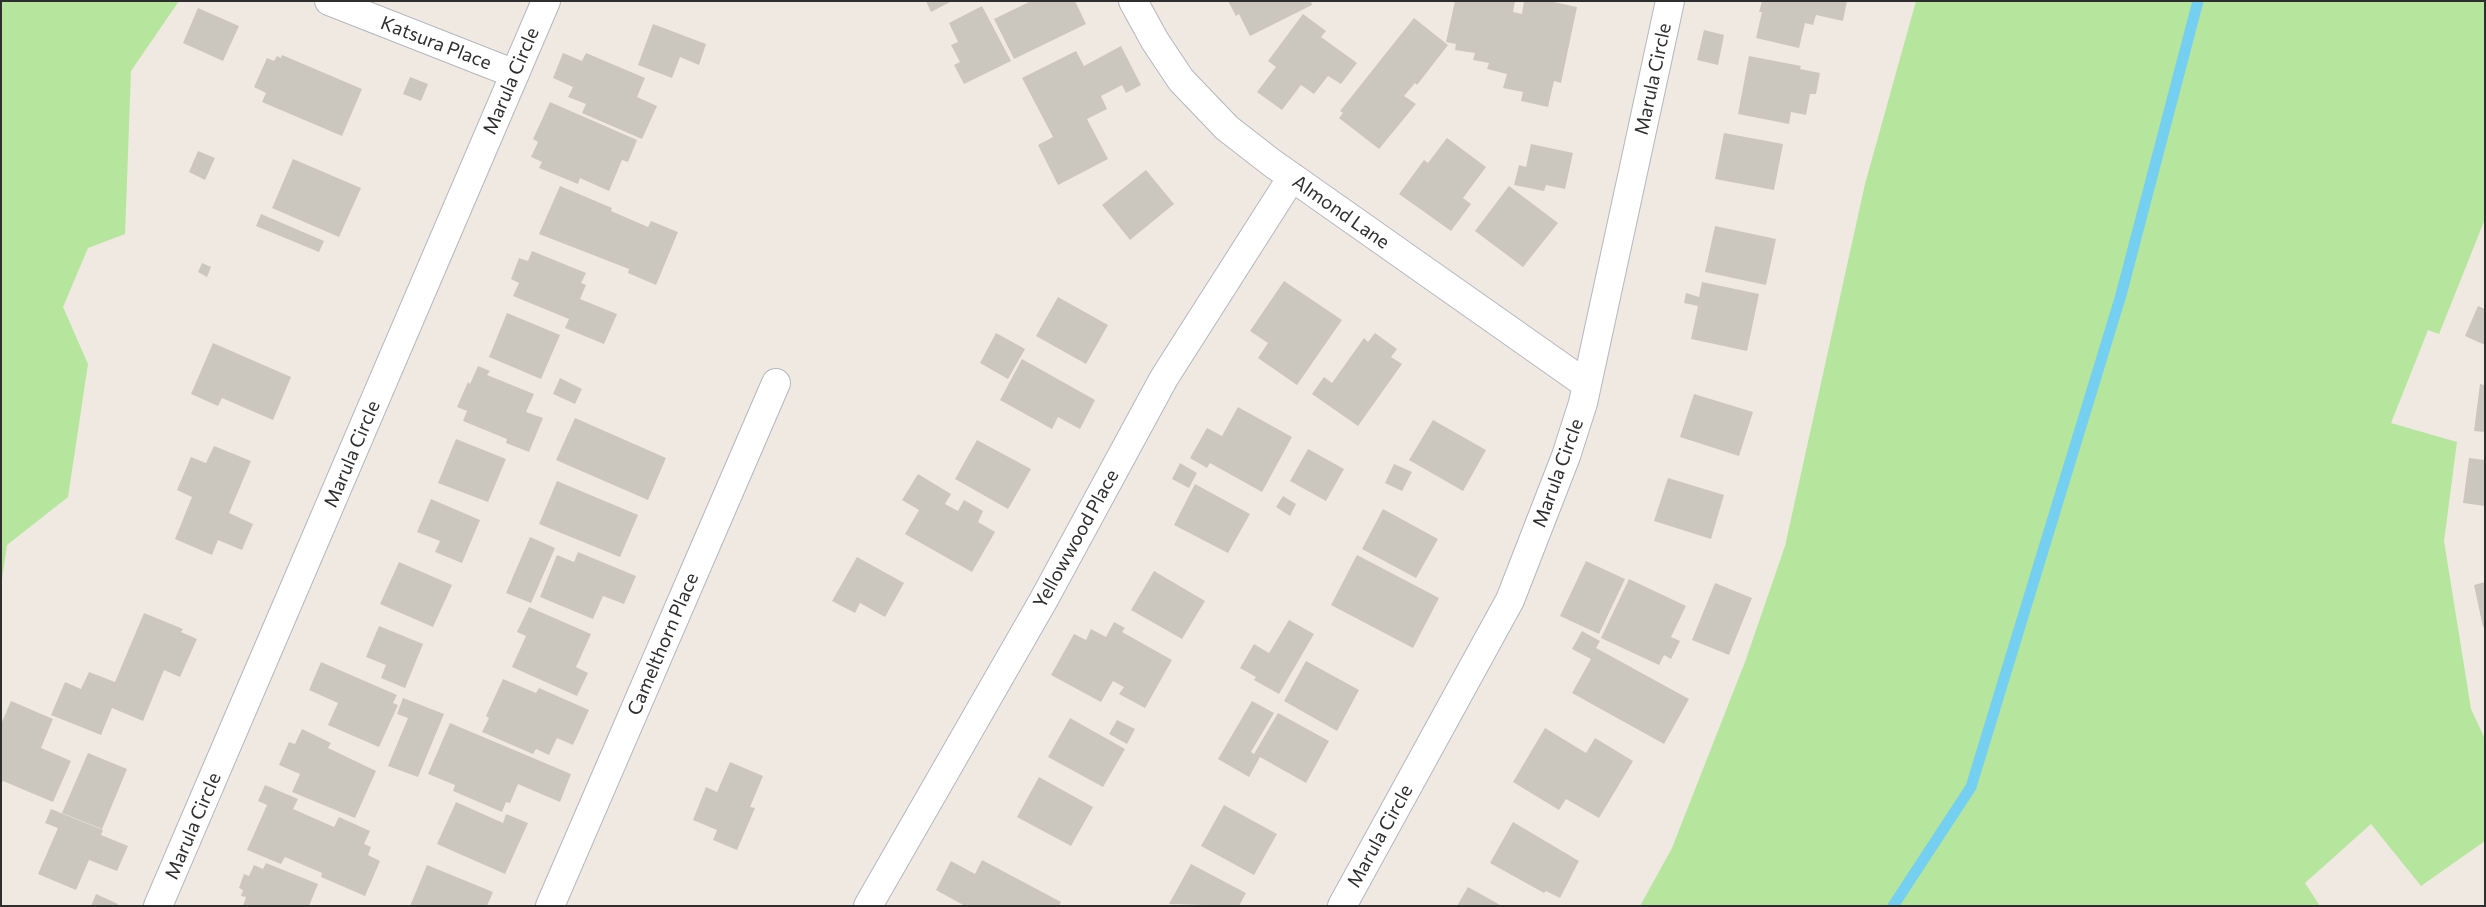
<!DOCTYPE html>
<html>
<head>
<meta charset="utf-8">
<style>
	body { margin:0 }
	#map { position:relative; width:2486px; height:907px; overflow:hidden; background:#efe9e1; font-family:Commissioner,sans-serif }
	canvas { display:block }
	.frame { position:absolute; inset:0; border:2px solid #2e2e2e; pointer-events:none }
</style>
</head>
<body>
<div id="map">
<canvas width="2486" height="907"></canvas>
<div class="frame"></div>
</div>
<script>
const ctx = document.querySelector('canvas').getContext('2d');
ctx.lineJoin = 'round';
function fill(path, color) { ctx.fillStyle = color; ctx.fill(path, 'evenodd'); }
const poly = rows => new Path2D(rows.map(r => 'M' + r).join(''));
function stroke(path, color, width, dash) { ctx.strokeStyle = color; ctx.lineWidth = width; ctx.lineCap = dash ? 'butt' : 'round'; ctx.setLineDash(dash || []); ctx.stroke(path); }
function drawText(font, color, halo, rows, align = 'center') {
  ctx.font = font + ' Commissioner,sans-serif'; ctx.lineWidth = 4; ctx.setLineDash([]); ctx.textBaseline = 'middle'; ctx.strokeStyle = halo; ctx.fillStyle = color; for (const [text, x, y, turn = 0] of rows) {
    ctx.save(); ctx.translate(x, y); ctx.rotate((+turn || 0) * Math.PI / 180); ctx.textAlign = isNaN(turn) ? turn : align; if (halo) ctx.strokeText(text, 0, 0); ctx.fillText(text, 0, 0); ctx.restore();
  }
}
const green = poly([
	[1,1,179,1,131,71,125,234,88,248,63,307,88,364,68,497,7,545,1,586],
	[1916,1,2485,1,2485,219,2439,334,2428,330,2391,423,2457,442,2444,541,2471,709,2485,739,2485,841,2421,886,2371,824,2305,883,2320,906,1640,906,1672,848,1745,662,1785,546,1865,184]
]);
const stream = poly([
	[1893,906,1971,787,2121,295,2198,1]
]);
const building = poly([
	[926,1,952,1,931,12],
	[1031,1,1075,1,1086,24,1014,59,994,19],
	[1228,1,1311,1,1312,5,1250,36,1239,14,1236,16],
	[1455,1,1515,1,1513,12,1522,14,1524,1,1549,1,1577,7,1561,83,1554,81,1548,107,1521,101,1523,92,1503,88,1507,74,1487,69,1489,63,1473,60,1475,53,1455,50,1456,44,1446,42],
	[1762,1,1847,1,1843,21,1816,15,1813,25,1805,23,1799,48,1756,38,1762,12,1759,12],
	[982,6,1011,61,964,84,954,65,960,62,951,45,958,42,949,23],
	[198,8,239,26,223,61,183,43],
	[1303,14,1326,31,1321,37,1357,63,1341,84,1328,76,1314,94,1301,85,1282,110,1257,92,1276,67,1268,61],
	[1414,18,1448,45,1417,85,1415,83,1404,96,1416,104,1379,149,1339,118,1343,113,1340,111],
	[653,24,706,44,699,65,680,57,672,78,638,65],
	[1704,30,1724,35,1718,65,1697,60],
	[1121,46,1141,85,1126,93,1122,85,1101,96,1107,109,1087,119,1108,159,1058,185,1038,145,1053,137,1022,78,1076,51,1084,66],
	[563,53,582,61,586,53,645,78,637,97,657,106,642,139,582,113,586,104,568,97,573,87,553,78],
	[282,55,362,89,342,136,262,102,266,93,254,87,267,58,274,61,277,56,281,58],
	[1749,56,1801,66,1800,69,1820,73,1816,94,1810,94,1806,115,1791,112,1789,124,1738,114],
	[410,77,428,84,421,101,403,94],
	[550,102,637,140,628,162,622,160,609,191,580,178,578,184,539,168,542,162,531,157,538,142,533,139],
	[1724,133,1783,144,1774,190,1715,179],
	[1447,138,1486,167,1463,198,1471,204,1451,231,1399,194,1424,160,1428,163],
	[1531,144,1573,153,1565,189,1546,185,1544,191,1514,185,1519,165,1526,167],
	[198,151,215,158,205,180,189,172],
	[293,159,361,188,339,237,272,208],
	[1146,170,1174,204,1130,240,1102,205],
	[560,186,612,208,611,211,648,227,651,221,678,232,656,285,628,273,629,269,539,234],
	[1509,186,1558,223,1523,267,1475,231],
	[261,214,324,241,319,252,256,226],
	[1715,226,1776,239,1766,285,1705,272],
	[532,251,586,273,581,283,586,285,580,299,617,314,604,344,565,328,569,319,513,296,519,283,511,279,519,258,528,261],
	[202,263,211,267,207,277,198,272],
	[1284,281,1342,320,1297,385,1258,358,1268,343,1250,331],
	[1702,282,1759,294,1747,351,1691,339,1698,306,1684,303,1686,293,1699,297],
	[1058,297,1108,325,1086,364,1036,336],
	[2478,306,2485,309,2485,345,2465,336],
	[507,313,560,335,541,379,489,357],
	[996,333,1025,349,1008,379,980,363],
	[1375,333,1397,349,1391,357,1402,364,1358,426,1312,394,1324,377,1332,383,1364,338,1368,342],
	[213,343,291,377,273,420,222,398,218,406,191,394],
	[1022,359,1095,400,1080,429,1058,417,1052,429,1000,400],
	[478,366,490,371,487,375,534,394,526,412,543,418,529,452,506,443,507,439,463,421,467,411,457,407,468,382,470,384],
	[560,378,582,389,575,404,553,394],
	[2480,384,2485,385,2485,432,2474,431],
	[1694,394,1753,412,1739,456,1680,437],
	[1238,407,1292,437,1262,492,1210,463,1207,468,1190,458,1207,428,1222,436],
	[575,418,666,458,648,500,556,460],
	[1433,420,1486,450,1463,491,1409,460],
	[456,439,506,459,488,502,438,483],
	[977,440,1031,469,1008,509,955,479],
	[214,446,251,461,229,513,253,524,242,550,218,540,212,555,175,539,192,497,177,490,191,457,206,463],
	[1308,449,1344,469,1326,501,1290,481],
	[2469,458,2485,460,2485,506,2463,503],
	[1180,463,1197,473,1189,488,1172,479],
	[1394,464,1412,472,1402,491,1385,483],
	[918,474,951,494,945,504,958,511,964,500,983,511,978,522,995,532,972,572,905,534,919,510,902,500],
	[1668,478,1724,495,1711,539,1654,521],
	[557,481,638,515,620,557,539,524],
	[1195,484,1250,514,1228,553,1174,525],
	[1283,496,1296,504,1290,516,1276,507],
	[431,499,480,520,462,563,435,552,440,541,417,532],
	[1383,509,1438,539,1416,578,1362,549],
	[530,537,555,548,531,603,506,593],
	[578,552,636,576,624,604,603,596,593,619,540,597,557,555,574,562],
	[1357,555,1439,598,1413,648,1331,605],
	[857,557,904,583,885,617,860,603,855,613,832,601],
	[1586,561,1625,579,1599,634,1560,616],
	[399,562,452,585,433,627,380,604],
	[1154,571,1205,601,1182,639,1131,610],
	[1629,579,1686,606,1671,637,1680,641,1671,659,1664,655,1659,665,1601,638],
	[2485,582,2485,626,2483,627,2474,585],
	[1715,583,1752,598,1729,655,1692,640],
	[529,607,591,634,576,667,588,673,577,696,512,667,526,636,517,632],
	[144,613,183,629,181,632,197,639,180,677,164,670,143,721,112,708,101,735,51,715,65,682,81,689,89,672,115,682],
	[1289,620,1314,634,1279,694,1254,680,1256,677,1240,668,1254,644,1269,653],
	[1114,622,1125,628,1122,632,1172,660,1145,708,1119,694,1124,687,1113,681,1101,702,1051,675,1074,634,1086,640,1091,629,1106,637],
	[379,626,423,644,405,688,381,678,386,665,366,657],
	[1582,631,1600,641,1596,648,1689,699,1664,744,1572,693,1591,659,1572,649],
	[1306,661,1359,690,1337,731,1284,701],
	[321,662,397,695,393,703,398,705,379,747,328,725,338,703,309,690],
	[503,679,536,693,539,688,589,710,573,745,557,738,549,755,536,749,533,754,482,732,489,718,486,716],
	[403,698,444,714,418,777,388,766,408,718,397,714],
	[11,701,53,719,41,748,71,761,53,802,3,781,1,784,1,724],
	[1252,701,1274,713,1251,752,1254,754,1278,713,1329,741,1306,783,1260,757,1249,777,1218,759],
	[1070,718,1125,749,1103,787,1048,757],
	[1117,720,1135,729,1127,744,1109,734],
	[450,723,571,774,560,802,518,784,510,803,506,802,502,812,453,791,455,785,428,774],
	[1545,728,1586,753,1595,738,1633,761,1599,818,1566,799,1559,810,1513,782],
	[302,729,331,743,328,748,376,771,355,818,292,792,300,774,279,765,289,742,295,744],
	[88,753,127,769,102,829,62,813],
	[730,762,763,776,750,807,755,808,737,850,713,840,717,830,693,820,706,787,717,792],
	[1039,777,1093,807,1071,846,1017,817],
	[265,785,298,799,293,809,334,827,339,817,370,831,364,844,371,847,368,855,380,861,365,896,321,877,322,873,285,857,281,864,247,850,267,805,258,801],
	[456,802,503,823,506,814,528,823,505,874,437,844],
	[1224,805,1277,834,1254,875,1201,846],
	[51,809,103,830,101,835,128,846,117,871,89,860,76,890,38,874,58,828,45,823],
	[1513,822,1579,861,1560,898,1546,891,1544,893,1490,863],
	[982,860,1061,902,1059,906,965,906,936,890,951,861,975,874],
	[266,863,318,884,309,906,243,906,246,897,241,896,243,890,239,888,244,874,249,876,254,865,263,869],
	[1191,864,1246,893,1239,906,1169,904],
	[427,865,493,892,487,906,410,906],
	[1468,887,1502,906,1457,906],
	[96,894,118,904,117,906,91,906]
]);
const minor = poly([
	[329,1,515,74],
	[1133,1,1155,41,1181,80,1227,128,1272,163,1586,384],
	[158,906,546,1],
	[550,906,776,383],
	[868,906,1043,601,1164,378,1292,177],
	[1342,906,1510,600,1566,456,1583,403,1670,1]
]);
const streetNames = [
	["Katsura Place",436,43,21],
	["Marula Circle",1653,79,-78],
	["Marula Circle",511,81,-67],
	["Almond Lane",1341,212,35],
	["Marula Circle",352,454,-67],
	["Marula Circle",1558,473,-70],
	["Yellowwood Place",1076,539,-61],
	["Camelthorn Place",663,644,-67],
	["Marula Circle",193,826,-67],
	["Marula Circle",1380,836,-61]
];
fill(green, '#b6e59e');
stroke(stream, '#75cff0', 11);
fill(building, '#cbc7bf');
stroke(minor, '#b4b7c1', 30);
stroke(minor, '#fff', 28);
drawText('19px', '#2e2e2e', '#fff', streetNames);
</script>
</body>
</html>
